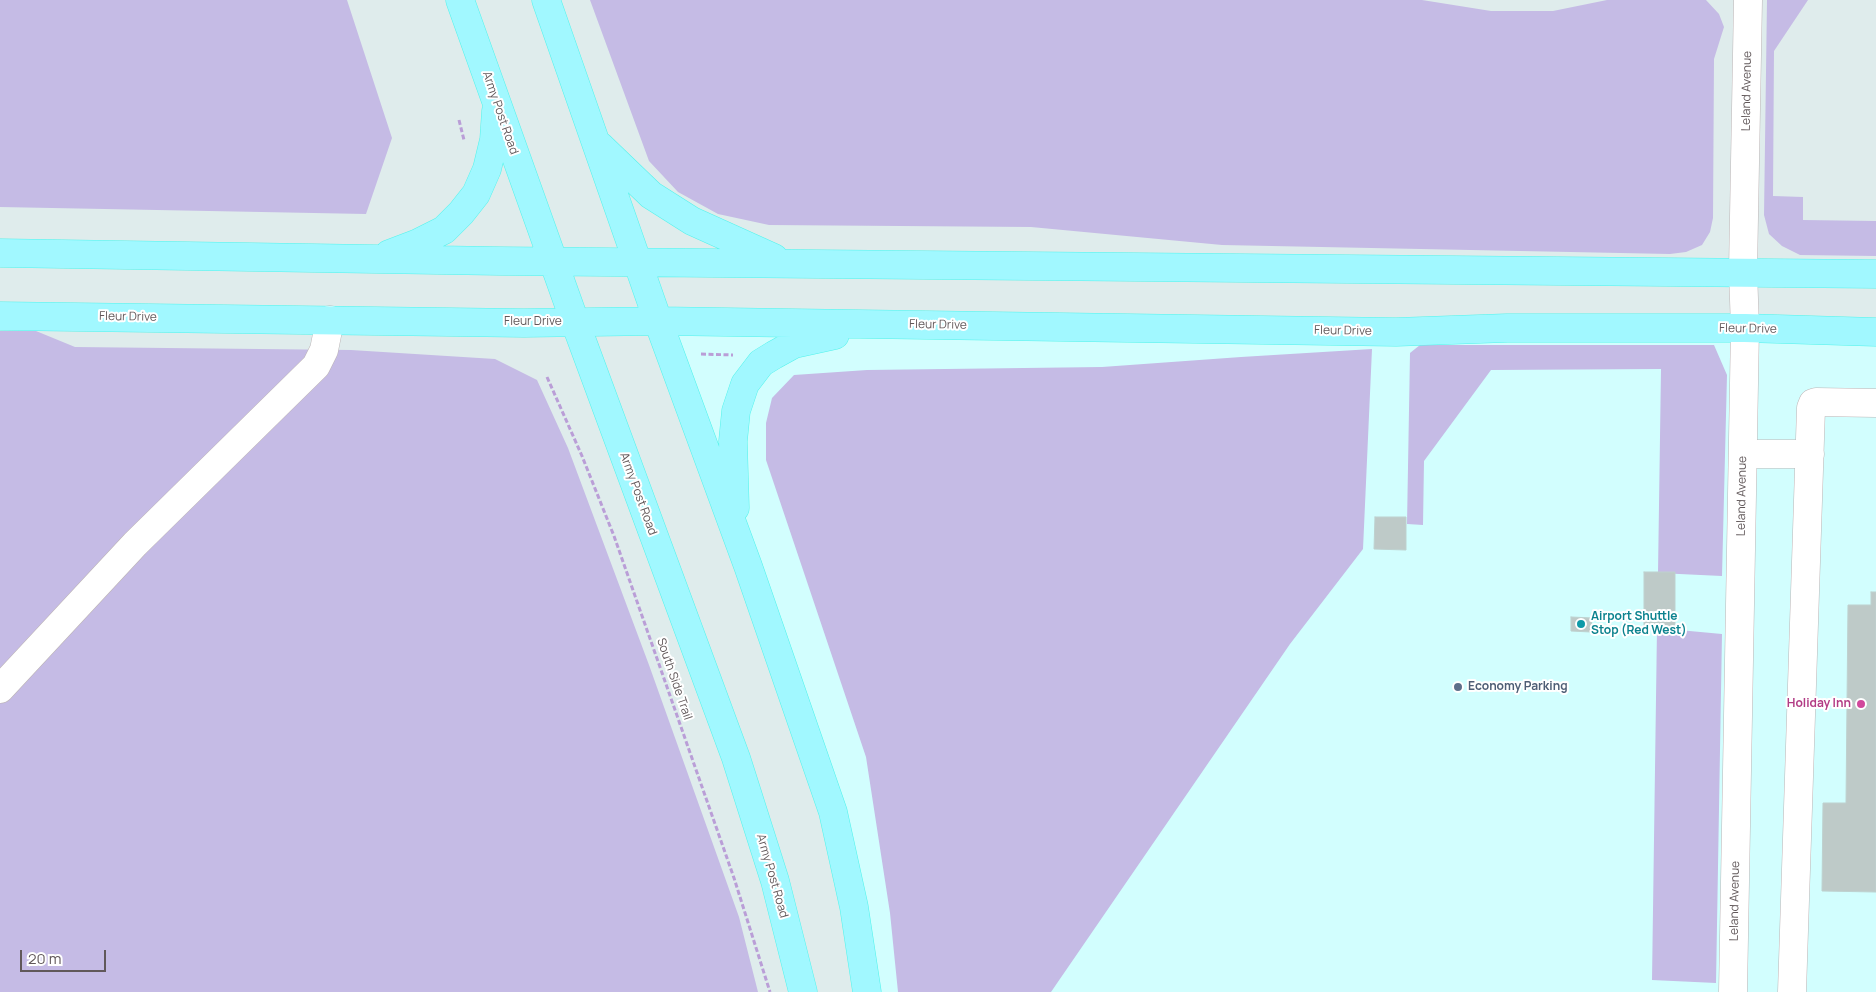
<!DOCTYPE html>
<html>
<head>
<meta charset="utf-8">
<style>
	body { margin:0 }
	#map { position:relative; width:1876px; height:992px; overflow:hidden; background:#dfecec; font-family:Manrope,sans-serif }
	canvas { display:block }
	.scale { position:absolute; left:20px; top:950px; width:86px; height:22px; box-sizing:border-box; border:2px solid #61585a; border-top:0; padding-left:6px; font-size:15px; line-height:18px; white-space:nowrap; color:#61585a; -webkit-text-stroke:4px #fff; paint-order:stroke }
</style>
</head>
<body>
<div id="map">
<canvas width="1876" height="992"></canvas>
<div class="scale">20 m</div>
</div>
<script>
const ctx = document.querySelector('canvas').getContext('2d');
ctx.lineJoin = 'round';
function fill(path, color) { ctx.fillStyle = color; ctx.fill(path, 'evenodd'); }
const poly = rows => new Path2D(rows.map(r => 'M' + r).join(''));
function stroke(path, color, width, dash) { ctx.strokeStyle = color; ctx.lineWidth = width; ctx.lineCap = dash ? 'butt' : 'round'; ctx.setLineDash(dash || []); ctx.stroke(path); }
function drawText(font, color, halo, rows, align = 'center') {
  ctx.font = font + ' Manrope,sans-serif'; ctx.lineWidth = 4; ctx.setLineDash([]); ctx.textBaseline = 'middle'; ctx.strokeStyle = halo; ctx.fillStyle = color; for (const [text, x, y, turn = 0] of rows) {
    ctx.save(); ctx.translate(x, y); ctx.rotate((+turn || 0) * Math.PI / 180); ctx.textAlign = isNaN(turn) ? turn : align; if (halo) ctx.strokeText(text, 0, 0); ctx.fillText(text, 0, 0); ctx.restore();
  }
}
const commercial = poly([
	[658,321,1876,338,1876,992,867,992,854,907]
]);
const green = poly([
	[0,0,347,0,392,138,366,214,0,207],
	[590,0,1422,0,1491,11,1553,11,1607,0,1706,0,1719,14,1724,27,1714,59,1713,218,1710,232,1702,245,1686,252,1670,254,1222,245,1031,227,769,225,718,214,678,192,649,161],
	[1767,0,1808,0,1774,51,1773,196,1803,197,1803,220,1876,221,1876,256,1800,255,1782,246,1769,234,1764,215],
	[0,331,36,331,75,347,351,350,495,359,537,380,568,448,649,665,739,917,758,992,0,992],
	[1420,345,1714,345,1727,375,1722,576,1658,573,1661,369,1491,370,1424,461,1423,525,1407,524,1410,353],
	[1372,349,1363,549,1290,644,1051,992,898,992,890,913,866,757,766,460,766,423,772,398,794,375,867,370,1102,367,1241,357],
	[1657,628,1722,634,1716,983,1652,980]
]);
const building = poly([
	[1375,517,1406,517,1406,550,1374,549,1375,517],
	[1644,572,1675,572,1675,627,1644,627,1644,572],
	[1871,592,1876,592,1876,892,1822,891,1823,803,1846,803,1848,605,1871,605,1871,592],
	[1571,617,1592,618,1591,632,1571,631,1571,617]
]);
const path = poly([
	[459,120,464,140],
	[701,354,733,355],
	[547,377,582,456,614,536,734,878,770,992]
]);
const minor = poly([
	[1743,454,1810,454],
	[0,689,135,544,316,366,324,350,330,320],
	[1733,992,1745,328,1743,271,1748,0],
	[1792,992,1811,408,1813,403,1816,402,1876,403]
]);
const major = poly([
	[460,0,575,322,736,758,775,881,803,992],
	[546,0,658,321,748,566,833,812,854,907,867,992],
	[600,146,651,195,692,221,774,258],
	[0,253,499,261,1876,274],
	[389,254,418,243,444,230,461,213,476,194,487,169,494,140,496,111],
	[0,316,524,323,658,321,1396,332,1507,328,1745,328,1876,332],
	[735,508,733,441,736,411,745,384,761,363,774,355,794,344,835,335]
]);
const markers = [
	[1581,624,5,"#0f9aa8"],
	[1458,687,5,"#5c6f8a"],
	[1861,704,5,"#d1479c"]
];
const streetNames = [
	["Leland Avenue",1747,91,-89],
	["Army Post Road",500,113,71],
	["Fleur Drive",128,317,1],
	["Fleur Drive",533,322],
	["Fleur Drive",938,325,1],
	["Fleur Drive",1748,329,1],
	["Fleur Drive",1343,331,1],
	["Army Post Road",638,494,70],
	["Leland Avenue",1742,496,-89],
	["South Side Trail",674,679,71],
	["Army Post Road",772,876,74],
	["Leland Avenue",1735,901,-89]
];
const cultureNames = [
	["Airport Shuttle",1591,617],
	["Stop (Red West)",1591,631]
];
const serviceNames = [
	["Economy Parking",1468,687]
];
const hotelNames = [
	["Holiday Inn",1851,704]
];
fill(commercial, '#d2fefe');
fill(green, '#c5bbe5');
fill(building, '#becac8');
stroke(building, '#bed1cf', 1);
stroke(minor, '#bdb5b6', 29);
stroke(major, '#52f3eb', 29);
stroke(path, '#ba9ed7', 3, [5, 2.5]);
stroke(minor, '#fff', 28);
stroke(major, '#a1f8ff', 28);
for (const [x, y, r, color] of markers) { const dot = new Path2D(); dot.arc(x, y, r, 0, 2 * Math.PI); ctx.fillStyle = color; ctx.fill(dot); stroke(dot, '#fff', 2); }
drawText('12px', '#61585a', '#fff', streetNames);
drawText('bold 12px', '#0d838f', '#fff', cultureNames, 'left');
drawText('bold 12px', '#4e5e75', '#fff', serviceNames, 'left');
drawText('bold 12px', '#b23c85', '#fff', hotelNames, 'right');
</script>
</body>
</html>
